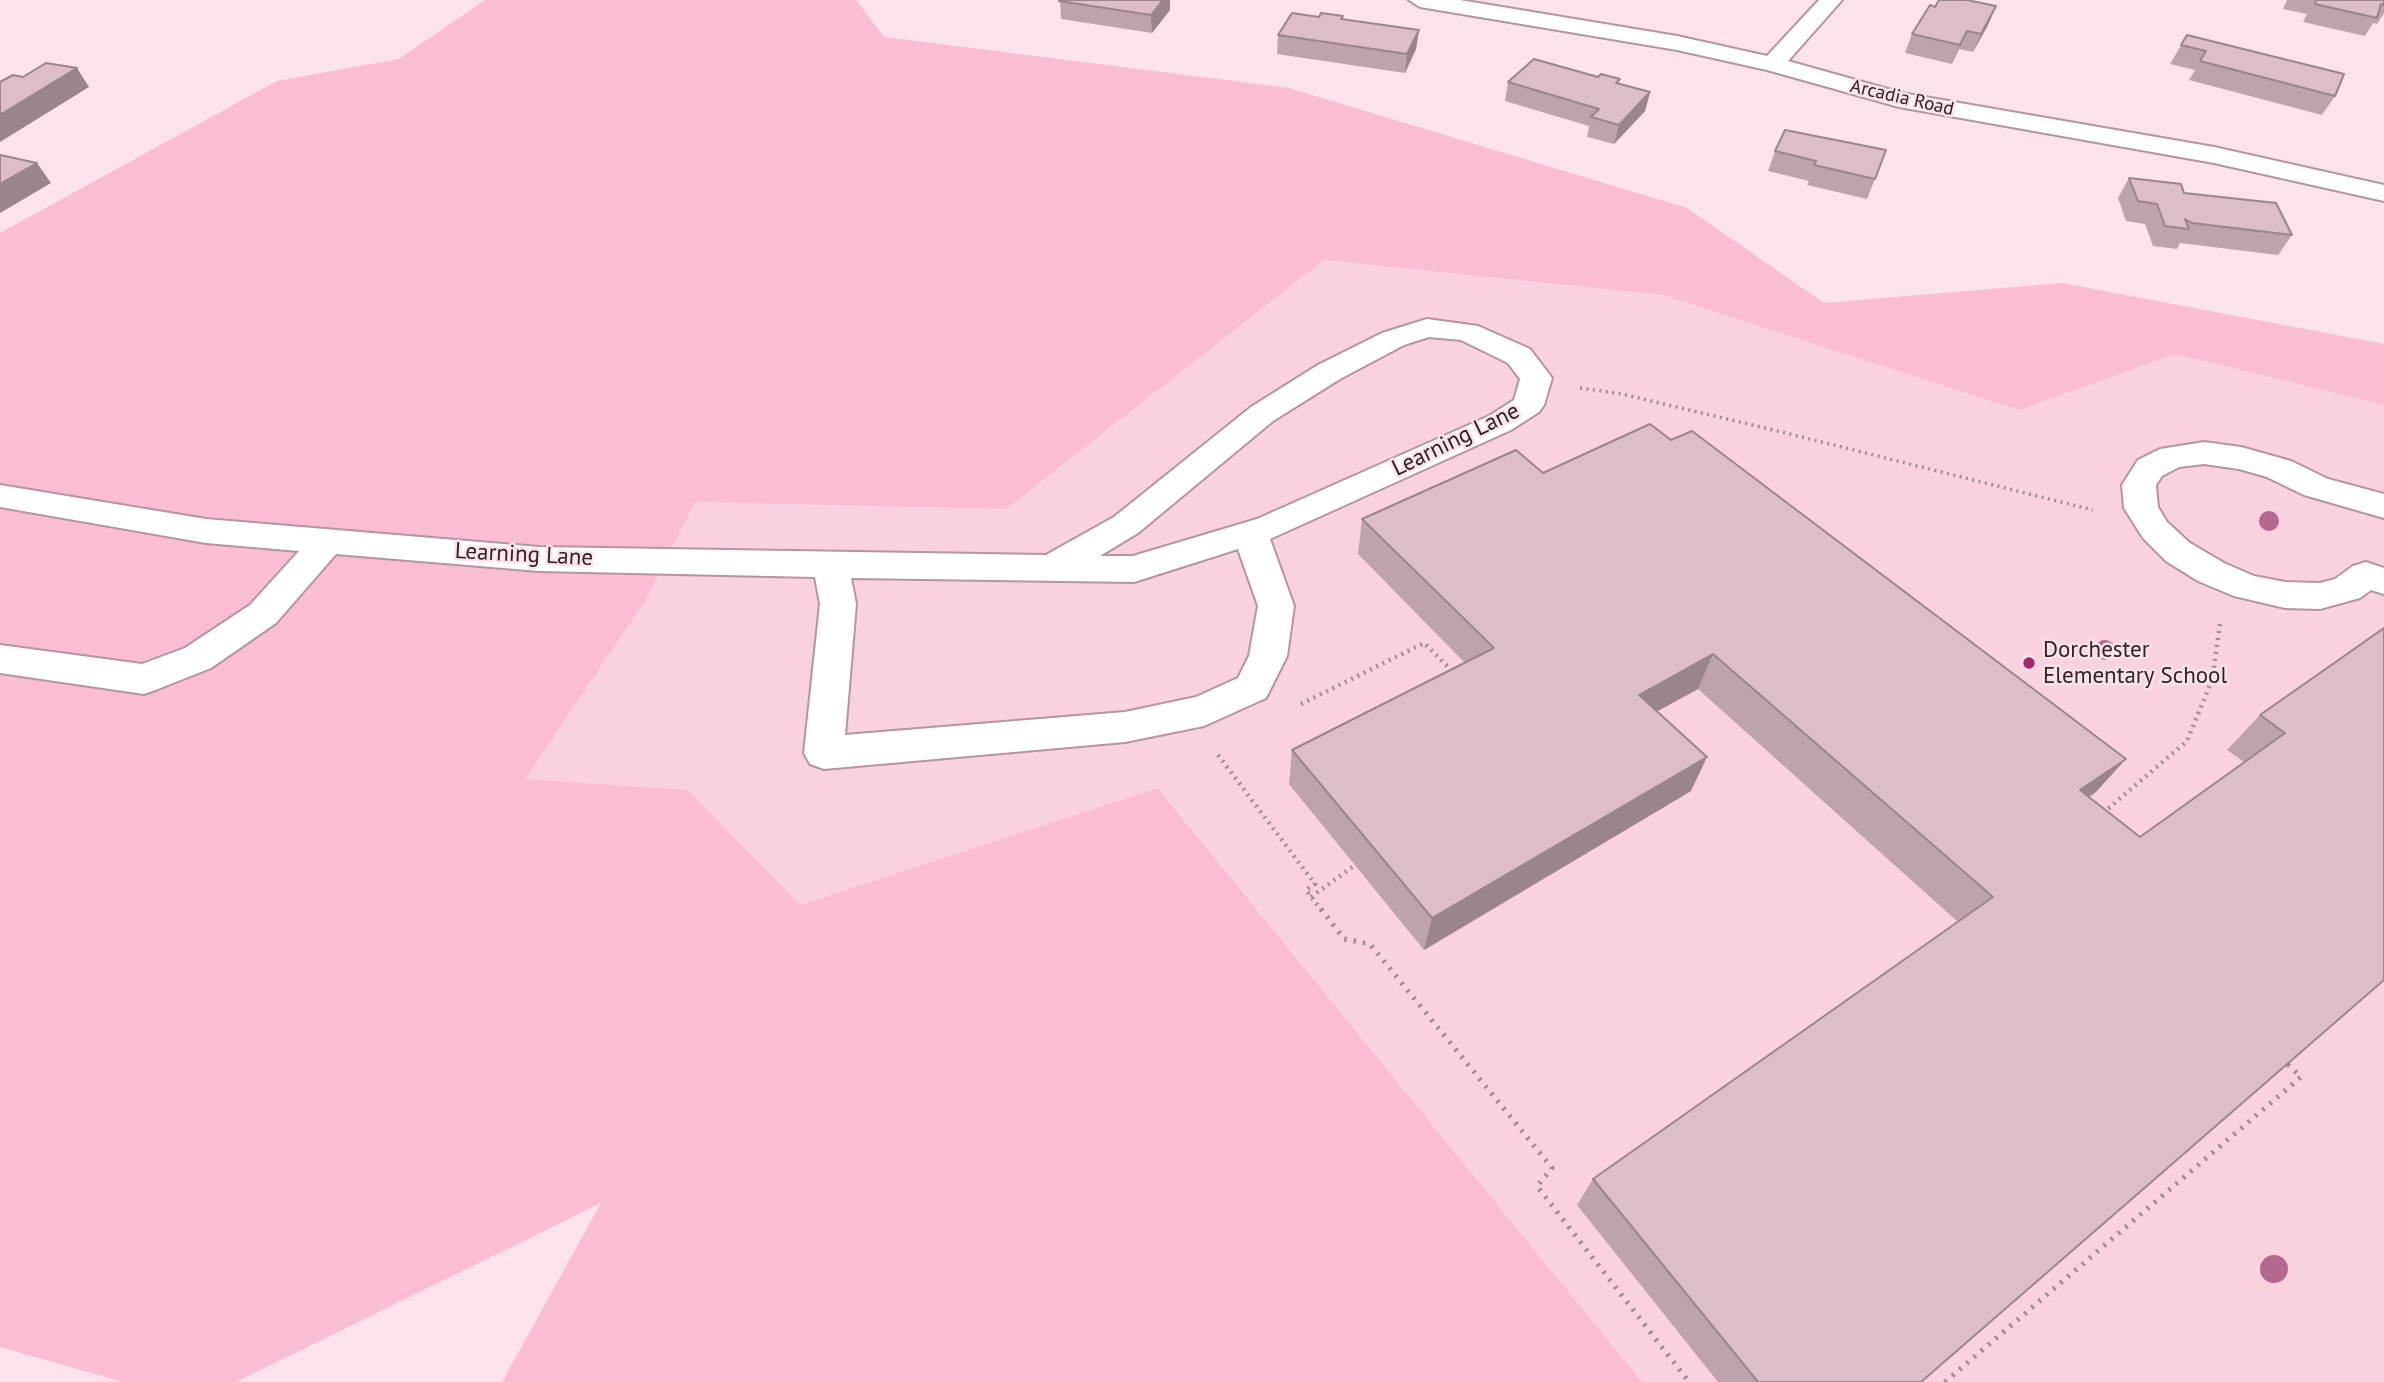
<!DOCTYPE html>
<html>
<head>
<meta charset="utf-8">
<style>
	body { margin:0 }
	canvas { display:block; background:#fce2ea }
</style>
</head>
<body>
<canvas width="2384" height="1382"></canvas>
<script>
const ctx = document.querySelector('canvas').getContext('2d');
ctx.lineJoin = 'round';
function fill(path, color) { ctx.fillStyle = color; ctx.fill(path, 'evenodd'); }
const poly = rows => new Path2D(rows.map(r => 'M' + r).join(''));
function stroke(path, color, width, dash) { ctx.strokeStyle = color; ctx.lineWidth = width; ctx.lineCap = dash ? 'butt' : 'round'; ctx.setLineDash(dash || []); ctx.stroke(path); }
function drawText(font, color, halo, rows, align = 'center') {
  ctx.font = font + ' "PT Sans",sans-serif'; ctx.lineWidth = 5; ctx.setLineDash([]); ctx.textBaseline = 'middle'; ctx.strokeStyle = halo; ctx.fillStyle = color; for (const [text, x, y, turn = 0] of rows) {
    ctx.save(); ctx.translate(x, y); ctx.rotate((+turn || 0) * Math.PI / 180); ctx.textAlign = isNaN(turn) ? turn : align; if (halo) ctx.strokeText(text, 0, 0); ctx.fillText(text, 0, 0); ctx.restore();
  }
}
const built = poly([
	[1324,260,1663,295,2019,409,2175,354,2384,405,2384,1382,1642,1382,1159,788,800,905,688,790,524,779,645,601,695,502,1006,509]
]);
const green = poly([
	[485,0,856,0,884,37,1289,88,1687,208,1824,303,2062,283,2384,344,2384,405,2175,354,2019,410,1663,295,1324,260,1006,509,695,502,645,601,525,779,688,790,800,905,1158,788,1642,1382,502,1382,601,1203,236,1382,123,1382,0,1347,0,233,277,81,399,59]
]);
const pathFar2 = poly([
	[1580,388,1622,394,1782,432,2093,510]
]);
const pathFar1 = poly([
	[1301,704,1424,643,1454,673],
	[1218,755,1315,884,1306,890,1322,911],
	[2103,813,2187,741,2212,680,2220,624],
	[1311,897,1355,865]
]);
const path = poly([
	[1321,909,1344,939,1370,944,1552,1168,1537,1186,1689,1382],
	[1945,1382,2301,1077,2284,1061]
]);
const minor = poly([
	[1409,0,1460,0,1677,36,1767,56,1819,0,1842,0,1788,61,1902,93,2214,147,2384,185,2384,201,2214,163,1899,107,1767,70,1677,50,1420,7,1409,0],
	[1427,319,1478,326,1530,349,1552,378,1544,405,1539,412,1511,430,1270,539,1294,606,1287,656,1266,698,1204,726,1125,742,824,769,810,764,804,753,820,604,815,577,539,571,336,554,276,623,211,668,158,689,144,694,0,673,0,645,142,664,185,648,250,605,299,551,206,543,0,507,0,485,206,519,539,547,1046,555,1114,517,1251,407,1318,365,1382,333,1427,319],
	[1429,337,1461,340,1508,363,1520,379,1514,400,1489,416,1257,519,1133,556,1100,556,1138,533,1273,421,1340,379,1404,345,1429,337],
	[1238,549,1258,606,1249,656,1238,678,1196,697,1125,712,845,735,856,604,851,578,1134,582,1238,549],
	[2204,442,2241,447,2291,461,2328,479,2384,494,2384,518,2304,495,2267,477,2239,469,2204,464,2179,467,2162,476,2156,485,2158,507,2167,522,2190,543,2224,563,2254,576,2285,582,2320,583,2335,579,2353,566,2366,562,2384,568,2384,594,2371,590,2360,598,2320,609,2285,608,2234,596,2198,581,2166,561,2143,538,2124,508,2122,485,2138,460,2160,449,2204,442]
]);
const trees = [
	[2269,521,10],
	[2105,650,10],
	[2274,1269,14]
];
const wall = poly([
	[1060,0,1170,0,1170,10,1152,33,1061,19],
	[2287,0,2384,0,2384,13,2377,24,2373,23,2365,36,2303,22,2307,14,2283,9],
	[1343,16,1342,19,1419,30,1416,49,1405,73,1277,54,1278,35,1319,17],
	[1988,25,1973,52,1959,49,1952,64,1905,53,1912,34],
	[2187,35,2335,96,2322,115,2189,80,2195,70,2170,64],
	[1508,82,1619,84,1650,92,1645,111,1614,144,1587,137,1589,126,1505,101],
	[1785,130,1875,179,1867,199,1807,185,1809,181,1768,171,1775,151],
	[2129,178,2184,193,2292,235,2278,255,2180,243,2177,249,2153,246,2145,224,2126,221,2118,198],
	[1543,473,2096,792,2089,797,2140,837,2244,762,2227,750,2260,715,2384,628,1921,1382,1718,1382,1577,1205,1593,1179,1958,922,1698,689,1657,711,1691,791,1424,950,1289,784,1292,750,1465,663,1358,554,1362,519]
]);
const shadedWall = poly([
	[1163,0,1170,0,1170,10,1152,33,1151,15],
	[1996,6,1988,25,1973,52,1981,34],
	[1419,30,1416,49,1405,73,1407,54],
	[1967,31,1959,49,1952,64,1960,45],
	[77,68,89,87,0,142,0,115],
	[1650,92,1645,111,1614,144,1619,125],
	[37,163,51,183,0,213,0,184],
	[1713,654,1698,689,1625,729,1639,695],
	[1707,757,1691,791,1424,950,1432,918],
	[2126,759,2096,792,2051,824,2080,790]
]);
const building = poly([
	[1060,0,1163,0,1151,15,1059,1,1060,0],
	[1939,0,1967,0,1996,6,1981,34,1967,31,1960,45,1912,34,1930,5,1935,7,1939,0],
	[2316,0,2384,0,2384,5,2381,4,2377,18,2315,4,2316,0],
	[1292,13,1319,17,1321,13,1343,16,1341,19,1419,30,1407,54,1278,35,1292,13],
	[2187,35,2344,74,2335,96,2200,61,2206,51,2181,45,2187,35],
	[1534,59,1598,77,1601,74,1620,79,1616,83,1650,92,1619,125,1591,117,1599,109,1508,82,1534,59],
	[46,63,77,68,0,115,0,82,13,75,23,77,46,63],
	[1785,130,1886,150,1875,179,1814,165,1816,161,1775,151,1785,130],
	[0,155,37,163,0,184,0,155],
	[2129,178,2181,184,2184,193,2276,203,2292,235,2192,223,2185,219,2189,229,2165,226,2157,204,2138,201,2129,178],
	[1650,424,1671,440,1692,431,2126,759,2080,790,2140,837,2285,733,2260,715,2384,628,2384,980,1921,1382,1758,1382,1593,1179,1993,897,1713,654,1639,695,1707,757,1432,918,1292,750,1494,648,1362,519,1516,450,1543,473,1650,424]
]);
const markers = [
	[2029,663,7,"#ab2267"]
];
const farStreetnames = [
	["Arcadia Road",1902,98,13]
];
const streetNames = [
	["Learning Lane",1456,440,-26],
	["Learning Lane",524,555,3]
];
const poiNames = [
	["Dorchester",2043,650],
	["Elementary School",2043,676]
];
fill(built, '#fad1df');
fill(green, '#fabdd3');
stroke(minor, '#b495a0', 4);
stroke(pathFar2, '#a08c92', 3.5, [2, 4.5]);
stroke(pathFar1, '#a08c92', 4.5, [2, 5]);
stroke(path, '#a08c92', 5, [2.5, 7]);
fill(minor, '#fff');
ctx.fillStyle = '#b46890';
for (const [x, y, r] of trees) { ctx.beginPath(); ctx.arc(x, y, r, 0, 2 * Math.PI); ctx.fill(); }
fill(wall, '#bea3ac');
fill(shadedWall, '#9b848c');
fill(building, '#ddbdc8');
stroke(building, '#9b848c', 2);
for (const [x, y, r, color] of markers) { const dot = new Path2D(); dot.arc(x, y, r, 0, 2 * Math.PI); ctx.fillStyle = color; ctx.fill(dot); stroke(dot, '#fce2ea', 2.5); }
drawText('19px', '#2f2327', '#fce2ea', farStreetnames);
drawText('23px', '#2f2327', '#fce2ea', streetNames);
drawText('23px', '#2f2327', '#fce2ea', poiNames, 'left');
</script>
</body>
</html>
